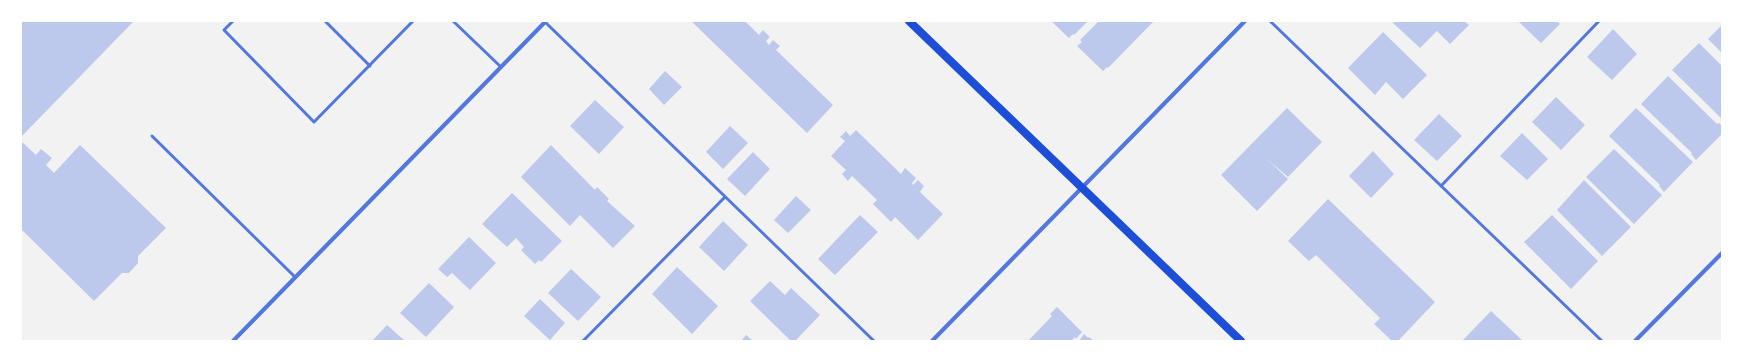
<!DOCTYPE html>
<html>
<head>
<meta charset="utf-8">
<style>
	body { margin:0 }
	#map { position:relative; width:1743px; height:362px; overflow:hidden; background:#f2f2f2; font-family:Figtree,sans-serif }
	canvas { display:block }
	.frame { position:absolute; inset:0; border:22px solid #fff; pointer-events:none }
</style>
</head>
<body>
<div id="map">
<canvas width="1743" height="362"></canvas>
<div class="frame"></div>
</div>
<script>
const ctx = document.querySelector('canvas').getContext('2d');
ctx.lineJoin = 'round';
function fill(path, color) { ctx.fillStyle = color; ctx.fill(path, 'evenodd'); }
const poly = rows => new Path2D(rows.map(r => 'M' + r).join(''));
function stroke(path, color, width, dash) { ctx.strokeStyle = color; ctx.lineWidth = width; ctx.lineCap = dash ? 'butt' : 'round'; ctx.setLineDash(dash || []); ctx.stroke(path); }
const building = poly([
	[21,21,134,21,21,137],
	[691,21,745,21,759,35,763,30,770,37,766,41,769,45,773,40,780,46,776,50,833,105,807,133],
	[1051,21,1088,21,1074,35,1073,34,1069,38],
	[1099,21,1154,21,1108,68,1107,67,1103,71,1077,46,1082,42,1080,40],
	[1395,21,1464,21,1469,25,1450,44,1437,31,1420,48,1393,23],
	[1518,21,1557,21,1560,24,1541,43],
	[1722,25,1722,53,1708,39],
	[1613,29,1637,54,1612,80,1587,57],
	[1383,32,1427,75,1403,99,1386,82,1375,95,1348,68],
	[1699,43,1722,66,1722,119,1672,70],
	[665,71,682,87,664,105,649,89],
	[1668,76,1717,124,1719,123,1722,126,1722,134,1696,160,1691,154,1692,153,1641,104],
	[1556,97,1585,125,1561,150,1532,122],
	[595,100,624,127,599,154,570,126],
	[1287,108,1322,142,1288,177,1267,159,1288,179,1257,211,1221,175],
	[1636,108,1693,162,1664,192,1659,186,1660,185,1609,136],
	[1439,114,1462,136,1437,161,1414,140],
	[730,126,748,143,723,169,706,152],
	[856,130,901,174,905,168,916,178,912,183,913,185,918,180,924,186,920,192,943,214,918,240,895,217,891,222,873,204,877,200,852,176,848,181,842,174,846,170,831,156,845,141,840,137,846,131,850,136],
	[1522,133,1548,159,1527,180,1500,156],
	[21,141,36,155,41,149,52,158,46,165,54,173,80,145,166,228,138,256,138,263,129,273,122,273,94,301,21,229],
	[551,145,595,190,597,187,609,199,607,201,635,226,613,248,580,215,570,226,521,177],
	[1614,149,1662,195,1634,224,1586,177],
	[1373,151,1394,174,1371,198,1349,176],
	[753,152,770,169,745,196,727,179],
	[1584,180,1631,227,1602,256,1557,210],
	[512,193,562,241,541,262,539,260,535,264,521,250,524,247,516,238,507,247,482,224],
	[796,196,811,210,788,233,774,220],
	[1328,199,1435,302,1398,341,1392,341,1374,324,1380,318,1316,255,1309,261,1288,241],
	[860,215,878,232,835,275,818,259],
	[1552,215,1598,261,1571,289,1524,242],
	[723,221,748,245,724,271,699,247],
	[469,237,496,263,470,290,452,273,447,277,438,269],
	[677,267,718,306,692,334,652,294],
	[571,269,601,297,578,321,548,293],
	[770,281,785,295,791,288,820,315,795,341,791,341,750,301],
	[429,283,454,307,426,337,400,313],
	[540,299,565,323,550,340,524,316],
	[1057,307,1082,332,1076,339,1075,337,1071,341,1028,341,1052,316,1050,314],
	[1491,311,1523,341,1462,341],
	[387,325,405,341,372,341],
	[1084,334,1088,338,1089,337,1094,341,1079,341],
	[746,335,753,341,741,341]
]);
const service = poly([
	[233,21,224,30,314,122,413,21],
	[325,21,370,66],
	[453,21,501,67],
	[1270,21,1602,341],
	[545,22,874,341],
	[152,136,295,277],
	[1441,186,1599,21],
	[583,341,725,197]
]);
const minor = poly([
	[233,341,546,21],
	[932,341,1245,21],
	[1635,341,1722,253]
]);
const secondary = poly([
	[909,21,1241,341]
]);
fill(building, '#bdc9ec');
stroke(service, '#5277de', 3);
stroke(minor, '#5277de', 4);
stroke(secondary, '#1d4ed8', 8);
</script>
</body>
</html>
